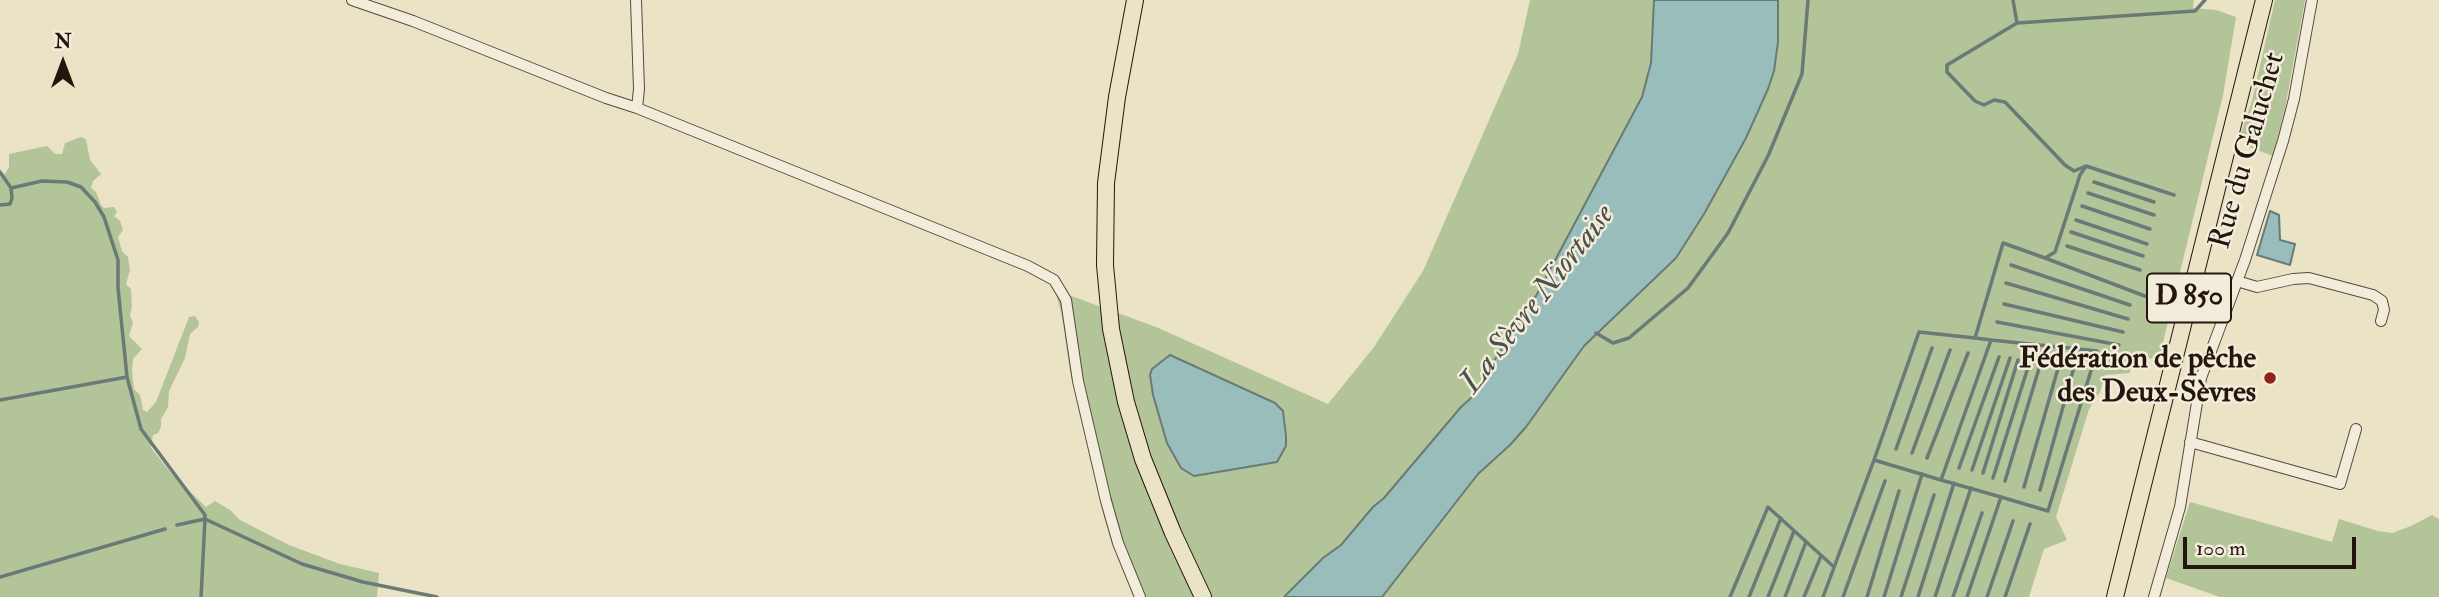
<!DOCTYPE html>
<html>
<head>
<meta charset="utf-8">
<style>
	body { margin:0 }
	#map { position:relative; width:2439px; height:597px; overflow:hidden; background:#ebe3c6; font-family:"IM FELL Double Pica",serif }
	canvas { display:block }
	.north { position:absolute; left:28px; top:28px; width:70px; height:70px; -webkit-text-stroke:5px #f2edda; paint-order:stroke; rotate:0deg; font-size:19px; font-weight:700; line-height:28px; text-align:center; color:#24150f }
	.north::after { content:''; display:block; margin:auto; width:24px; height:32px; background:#24150f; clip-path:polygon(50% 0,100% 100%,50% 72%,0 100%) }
	.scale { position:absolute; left:2183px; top:537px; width:173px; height:32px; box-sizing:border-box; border:4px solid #24150f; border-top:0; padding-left:9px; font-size:21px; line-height:24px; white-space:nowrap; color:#24150f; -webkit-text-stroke:5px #f2edda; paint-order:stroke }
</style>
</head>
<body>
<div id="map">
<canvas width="2439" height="597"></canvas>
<div class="north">N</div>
<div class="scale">100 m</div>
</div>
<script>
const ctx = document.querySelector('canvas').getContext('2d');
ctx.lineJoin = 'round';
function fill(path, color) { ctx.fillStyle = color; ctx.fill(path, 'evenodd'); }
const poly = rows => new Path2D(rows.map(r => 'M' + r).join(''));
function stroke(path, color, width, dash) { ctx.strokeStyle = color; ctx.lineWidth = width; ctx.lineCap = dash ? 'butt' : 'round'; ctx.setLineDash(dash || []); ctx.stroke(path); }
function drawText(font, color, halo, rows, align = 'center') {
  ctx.font = font + ' "IM FELL Double Pica",serif'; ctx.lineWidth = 5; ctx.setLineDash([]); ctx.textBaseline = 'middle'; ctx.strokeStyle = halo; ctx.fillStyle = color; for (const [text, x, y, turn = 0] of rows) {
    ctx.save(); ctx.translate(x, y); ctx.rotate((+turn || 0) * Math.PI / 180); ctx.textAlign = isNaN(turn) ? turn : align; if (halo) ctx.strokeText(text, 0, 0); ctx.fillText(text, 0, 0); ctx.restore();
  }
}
const green = poly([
	[1530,0,2194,0,2193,8,2216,10,2236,17,2223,95,2159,359,2141,358,2131,362,2130,373,2105,375,2100,392,2089,409,2056,517,2067,540,2044,549,2029,597,1134,597,1112,542,1096,483,1070,371,1062,316,1055,290,1156,327,1328,404,1374,347,1423,271,1518,54],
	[2275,0,2305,0,2285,108,2273,156,2249,147,2241,133,2252,101],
	[81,137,86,139,90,160,101,174,93,181,91,188,96,192,101,205,104,208,114,207,117,212,114,216,120,221,123,230,118,237,122,251,128,257,130,270,126,284,131,289,132,306,130,315,133,323,129,336,142,349,133,359,132,370,134,389,140,395,143,410,147,412,156,402,189,317,195,316,199,322,198,327,190,334,185,358,169,391,168,407,161,419,161,427,158,433,153,435,151,448,171,473,206,507,215,501,230,510,240,520,289,545,340,564,379,573,377,597,0,597,0,169,4,175,9,167,9,154,47,146,55,154,62,154,65,143],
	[2190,502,2332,542,2339,519,2378,531,2392,533,2411,526,2432,515,2439,519,2439,597,2220,597,2166,578]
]);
const water = poly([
	[1654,0,1778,0,1778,42,1774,71,1768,89,1746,138,1704,214,1676,258,1584,346,1526,427,1510,445,1478,474,1382,597,1284,597,1323,558,1341,545,1373,507,1384,498,1461,407,1471,398,1504,345,1516,320,1536,296,1642,97,1651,63,1654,0],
	[2270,211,2279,215,2280,240,2295,244,2290,265,2257,255,2270,211],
	[1170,355,1275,403,1283,411,1286,436,1286,446,1277,462,1194,476,1181,468,1167,443,1153,395,1150,375,1152,369,1170,355]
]);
const stream = poly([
	[2017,23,2195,11,2205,0],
	[2086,166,2174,195],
	[0,172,11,188,12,198,10,204,0,205],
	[2094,182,2154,202],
	[11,188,42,181,67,182,81,187,95,202,104,217,118,260,118,288,127,377,141,429,205,515,205,519,177,525],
	[2088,193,2154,215],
	[2082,206,2150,229],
	[2076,220,2147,244],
	[2071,232,2143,256],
	[2067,246,2140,270],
	[2045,258,2150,298],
	[2011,265,2130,305],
	[2006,283,2128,319],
	[2004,304,2123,332],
	[1997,322,2119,345],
	[1596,333,1613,343,1629,338,1688,288,1728,233,1768,156,1802,74,1808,0],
	[1991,340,2097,351,2048,511,2001,497],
	[0,400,127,377],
	[1896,449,1932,348],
	[1912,453,1950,350],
	[1927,458,1968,353],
	[1959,468,1999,357],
	[1972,470,2010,358],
	[1983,473,2018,360],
	[1993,478,2030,361],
	[1941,480,1874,460,1919,332,1975,338],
	[2005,481,2041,362],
	[2024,487,2059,365],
	[2040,490,2074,367],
	[0,577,165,529],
	[201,597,205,519,302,564,363,582,437,597],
	[1730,597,1768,507,1834,567],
	[1749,597,1781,518],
	[1768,597,1794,531],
	[1785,597,1806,542],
	[1804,597,1821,556],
	[1823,597,1874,460],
	[1843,597,1885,481],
	[1867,597,1899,491],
	[1884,597,1922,474],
	[1901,597,1934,495],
	[1918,597,1954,483],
	[1935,597,1971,488],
	[1953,597,1982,513],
	[1967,597,2001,497,1941,480,1991,340,1975,338,2003,243,2045,258,2055,252,2080,175,2086,166,2074,171,2065,165,2005,102,1994,100,1984,105,1975,101,1947,72,1947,65,2017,23,2013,0],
	[1987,597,2013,521],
	[2005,597,2030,524]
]);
const street = poly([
	[352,0,413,21,606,98,637,108,1028,266,1054,280,1066,300,1078,381,1106,501,1118,543,1140,597],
	[636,0,639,89,637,108],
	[2237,281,2257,287,2293,279,2309,278,2373,295,2382,301,2384,310,2381,321],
	[2190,442,2340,484,2356,429],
	[2154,597,2180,507,2201,378,2245,260,2283,141,2294,99,2312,0]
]);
const primary = poly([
	[1135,0,1117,97,1106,183,1105,265,1111,329,1126,402,1143,459,1173,533,1203,597],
	[2115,597,2264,0]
]);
const markers = [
	[2270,378,7,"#8f2418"]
];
const shields = [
	[2189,298,84]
];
const shieldNames = [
	["D 850",2189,298]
];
const streetNames = [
	["Rue du Galuchet",2249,151,-74]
];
const poiNames = [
	["Fédération de pêche",2256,361],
	["des Deux-Sèvres",2256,395]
];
const waterNames = [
	["La Sèvre Niortaise",1539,300,-52]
];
fill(green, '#b3c498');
fill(water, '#99bdbb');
stroke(water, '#6a7a76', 2);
stroke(stream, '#6a7a76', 3.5);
stroke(street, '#56483d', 12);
stroke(primary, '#24150f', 18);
stroke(street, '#f2edda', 10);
stroke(primary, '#ebe3c6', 16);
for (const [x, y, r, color] of markers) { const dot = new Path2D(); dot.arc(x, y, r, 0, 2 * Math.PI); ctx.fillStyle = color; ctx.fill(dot); stroke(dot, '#f2edda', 2.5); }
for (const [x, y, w] of shields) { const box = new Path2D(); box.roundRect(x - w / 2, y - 24.5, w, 49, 5); ctx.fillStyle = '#f2edda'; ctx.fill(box); stroke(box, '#24150f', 2); }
drawText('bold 28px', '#24150f', null, shieldNames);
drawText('30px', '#24150f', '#f2edda', streetNames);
drawText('bold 30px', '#24150f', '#f2edda', poiNames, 'right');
drawText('italic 32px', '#4d504b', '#f2edda', waterNames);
</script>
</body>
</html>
